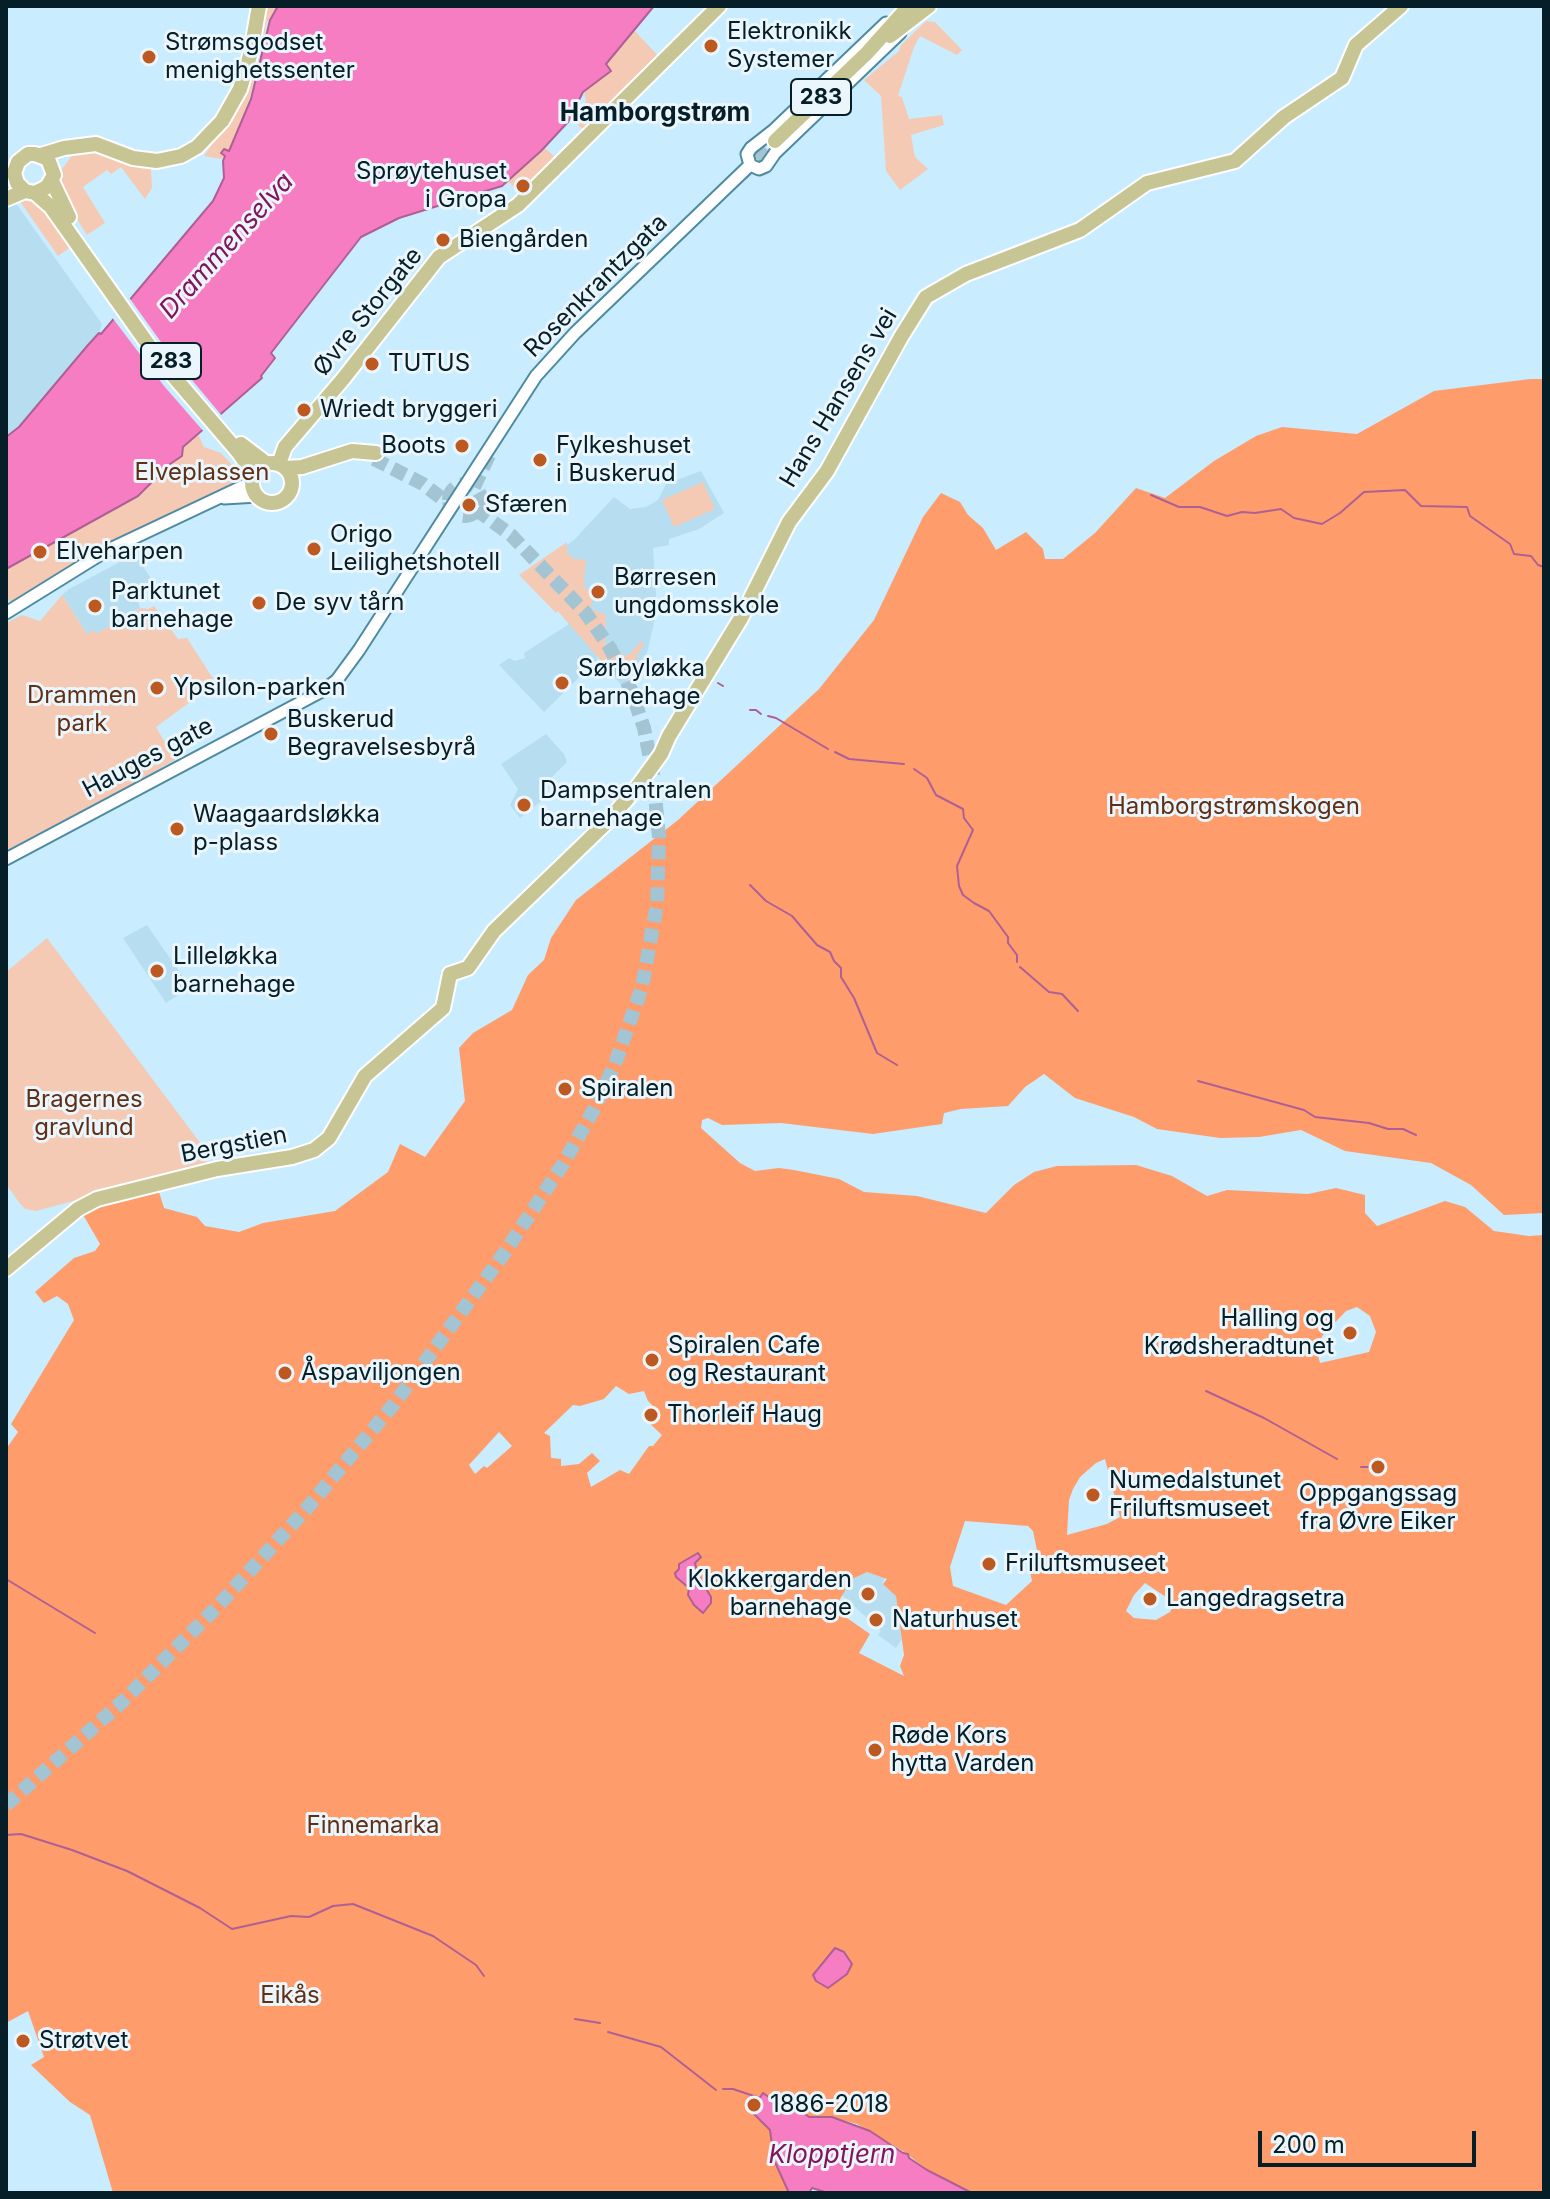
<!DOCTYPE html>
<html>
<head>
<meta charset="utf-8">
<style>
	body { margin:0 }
	#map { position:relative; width:1550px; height:2199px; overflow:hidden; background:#c9edfe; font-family:Inter,sans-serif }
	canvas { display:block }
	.frame { position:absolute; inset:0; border:8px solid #051e28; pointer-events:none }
	.scale { position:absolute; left:1258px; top:2131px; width:218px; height:36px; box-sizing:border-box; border:4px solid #051e28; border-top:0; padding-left:10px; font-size:24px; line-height:28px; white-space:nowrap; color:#051e28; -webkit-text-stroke:6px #ebf6fc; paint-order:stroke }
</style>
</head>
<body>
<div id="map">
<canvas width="1550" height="2199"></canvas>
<div class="frame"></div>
<div class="scale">200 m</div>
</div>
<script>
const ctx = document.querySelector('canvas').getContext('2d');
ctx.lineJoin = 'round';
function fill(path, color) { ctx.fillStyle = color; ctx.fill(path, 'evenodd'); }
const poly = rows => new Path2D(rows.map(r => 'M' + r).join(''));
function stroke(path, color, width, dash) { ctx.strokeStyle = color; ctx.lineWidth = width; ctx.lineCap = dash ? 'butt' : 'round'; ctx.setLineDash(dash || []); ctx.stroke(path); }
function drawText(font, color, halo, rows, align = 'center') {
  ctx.font = font + ' Inter,sans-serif'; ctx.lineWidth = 6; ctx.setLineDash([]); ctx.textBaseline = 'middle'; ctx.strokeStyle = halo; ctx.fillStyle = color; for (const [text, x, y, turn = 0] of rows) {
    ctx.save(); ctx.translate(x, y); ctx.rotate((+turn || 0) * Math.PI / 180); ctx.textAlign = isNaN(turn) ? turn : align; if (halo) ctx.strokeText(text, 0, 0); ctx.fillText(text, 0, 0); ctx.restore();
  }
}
const built = poly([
	[15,202,102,324,100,331,18,427,6,435,6,208],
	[701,471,724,513,699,529,669,539,669,545,653,548,657,610,647,653,623,687,594,653,598,659,544,712,499,665,509,658,515,661,525,658,524,653,569,624,525,573,574,540,614,497,630,509,646,507,658,500,666,484],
	[135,554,154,583,136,593,140,608,96,634,87,634,62,595,69,589],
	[546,734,564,754,567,762,543,786,549,795,520,818,510,805,518,789,501,764],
	[147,925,190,987,166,1003,123,938],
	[867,1572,885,1578,882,1583,896,1595,902,1639,896,1648,878,1635,881,1631,841,1594,855,1576]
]);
const green = poly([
	[266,6,278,6,267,22,250,97,238,132,226,156,221,159,204,156,239,105,249,83],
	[926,21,935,22,962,50,957,55,920,36,914,47,898,96,902,97,909,119,942,115,944,125,911,135,915,157,928,169,900,190,886,171,881,96,864,80,899,51,901,45],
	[634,30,660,58,633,85,628,83,584,130,572,120,586,101,584,92,611,71,606,63],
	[91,148,146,166,151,169,152,188,145,199,121,167,111,174,107,170,83,187,105,223,87,235,63,197,60,182,62,169,70,158,78,151],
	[545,148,558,160,521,195,508,181],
	[19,200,40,203,72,246,58,256],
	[198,434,204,447,221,453,235,468,232,485,116,539,64,569,16,602,6,600,6,569,138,497,170,464,182,456,183,447],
	[703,482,715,509,674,527,662,500],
	[567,542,567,552,574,559,586,560,584,578,585,589,593,590,591,609,606,615,605,648,616,649,624,656,630,654,641,641,644,644,637,655,636,663,628,665,625,670,610,671,558,611,556,613,519,575],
	[62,595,87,634,94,630,96,634,141,608,148,609,154,606,178,639,187,638,216,683,156,727,175,760,157,770,159,773,6,854,6,623,22,615,40,621],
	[47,938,207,1152,207,1166,95,1190,81,1199,36,1211,25,1209,18,1201,6,1184,6,972]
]);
const forest = poly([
	[1530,379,1544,379,1544,1213,1504,1215,1471,1185,1431,1163,1345,1151,1301,1130,1259,1137,1220,1138,1157,1129,1134,1117,1075,1098,1044,1074,1025,1087,1008,1106,961,1109,944,1113,942,1124,873,1134,781,1123,722,1125,708,1118,702,1120,701,1128,740,1163,755,1171,779,1168,794,1170,839,1179,864,1192,917,1196,986,1213,1014,1185,1034,1172,1057,1166,1136,1165,1172,1176,1207,1196,1227,1190,1308,1194,1336,1188,1365,1195,1365,1213,1377,1226,1445,1201,1465,1207,1494,1231,1529,1236,1544,1235,1544,2193,972,2193,927,2170,906,2153,857,2124,832,2117,809,2117,800,2110,765,2095,751,2111,770,2130,774,2160,789,2193,113,2193,90,2115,70,2102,31,2065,44,2057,28,2011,6,2023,6,1449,18,1432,11,1424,74,1320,68,1304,57,1296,44,1303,35,1292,74,1258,95,1251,100,1244,82,1213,116,1199,158,1189,164,1208,197,1217,205,1226,239,1232,263,1223,335,1211,388,1172,400,1144,425,1157,465,1101,459,1048,473,1033,512,1010,528,975,544,960,551,938,576,900,678,820,819,689,874,620,923,517,941,493,960,502,968,515,983,528,996,550,1026,532,1043,549,1045,559,1063,559,1095,533,1136,488,1165,498,1214,461,1256,436,1282,427,1357,434,1434,391],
	[1357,1307,1370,1316,1376,1332,1369,1352,1320,1363,1316,1348,1323,1335,1346,1311],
	[616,1386,629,1394,644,1391,648,1401,653,1406,646,1420,662,1435,653,1446,649,1446,629,1474,620,1470,591,1487,587,1473,600,1461,592,1453,579,1464,561,1466,561,1459,551,1458,550,1436,544,1433,573,1405,580,1406,604,1399],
	[499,1432,512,1446,487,1468,484,1466,475,1474,469,1465],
	[1105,1459,1120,1517,1107,1524,1067,1535,1069,1500,1073,1489,1080,1477,1096,1463],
	[965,1521,1028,1526,1033,1531,1038,1555,1036,1562,1028,1562,1032,1581,1006,1605,953,1586,950,1567],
	[867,1572,887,1579,883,1584,896,1596,904,1655,900,1666,904,1676,859,1653,870,1634,834,1609,852,1579],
	[1145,1583,1175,1603,1170,1612,1156,1620,1134,1618,1126,1611,1134,1595]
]);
const water = poly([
	[278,6,654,6,606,64,611,71,583,92,568,122,541,151,502,186,399,218,361,237,271,353,275,358,261,376,262,378,183,447,182,456,170,464,138,496,6,569,6,437,19,427,88,345,99,333,101,334,213,201,224,178,223,161,225,156,221,153,224,149,229,151,251,99,270,20,278,6],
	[698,1553,701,1557,695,1563,698,1575,711,1597,711,1603,703,1613,694,1605,688,1595,689,1588,676,1577,675,1573,679,1569,679,1564,698,1553],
	[835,1948,844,1952,852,1964,847,1974,828,1988,816,1981,813,1975,835,1948],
	[763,2093,773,2100,800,2110,809,2117,832,2117,870,2131,903,2153,908,2154,909,2158,927,2170,972,2193,828,2193,812,2188,809,2193,789,2193,774,2160,770,2130,751,2111,763,2093]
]);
const pier = poly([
	[128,296,166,349,223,417,205,433,164,386,111,316]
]);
const stream = poly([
	[1151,495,1179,507,1200,507,1227,516,1242,512,1255,513,1281,509,1294,518,1322,524,1340,513,1364,492,1405,490,1421,506,1467,507,1470,516,1510,544,1514,554,1531,556,1538,565,1544,567],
	[718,683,723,686],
	[750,710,756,710,761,714],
	[768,716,776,718,828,749],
	[835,752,849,759,904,764],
	[914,769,927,778,936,795,963,809,964,818,973,830,957,866,959,886,963,895,974,903,989,911,1008,937,1008,943,1017,955,1017,962],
	[750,885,766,901,792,916,817,945,830,952,834,961,841,968,841,977,854,998,877,1053,897,1065],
	[1020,967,1049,992,1062,994,1078,1011],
	[1198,1081,1304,1110,1315,1117,1369,1123,1388,1129,1403,1129,1416,1135],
	[1206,1391,1264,1418,1337,1459],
	[1361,1467,1370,1467],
	[6,1579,95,1633],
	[6,1835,21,1834,72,1850,127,1871,200,1908,232,1929,291,1916,309,1917,333,1906,353,1904,433,1936,476,1965,484,1976],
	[575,2019,600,2023],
	[608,2032,661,2047,716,2090],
	[723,2089,733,2089,760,2098]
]);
const majorTunnel = poly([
	[742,174,775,141],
	[374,459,423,484,449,504],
	'449 500a16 16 0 1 1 32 0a16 16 0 1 1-32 0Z',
	[474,487,489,455],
	[6,1805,122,1702,216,1608,308,1507,394,1404,505,1252,563,1164,593,1111,615,1064,642,987,657,904,659,837,653,774,644,728,631,690,610,648,585,612,511,535,477,510]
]);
const minor = poly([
	[750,165,747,154,751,148,774,130,886,23],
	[750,165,759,169,766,166,775,153,900,33],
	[224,498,258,496],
	[6,613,106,551,252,482],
	[6,859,324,690,337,680,359,650,536,376,575,333,750,165]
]);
const major = poly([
	[890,36,929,6],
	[775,141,867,53,909,6],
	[41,155,64,148,96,144,133,158,157,161,181,156,197,147,222,121,240,89,251,52,259,6],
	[52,181,69,217],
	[35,193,47,187,54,175,48,159,35,154,28,154,18,162,14,173,17,183,25,191,35,193,51,207,157,357,239,453,254,475],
	[6,199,25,191],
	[241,444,266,463],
	'252 483a20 20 0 1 1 40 0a20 20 0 1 1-40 0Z',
	[279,464,285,447,343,379,439,257,518,205,719,6],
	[286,468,302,467,352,451,376,453],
	[6,1269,78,1209,97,1199,217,1169,292,1157,314,1150,329,1138,365,1076,443,1008,450,974,468,968,494,931,607,822,635,790,661,754,669,736,741,618,789,522,827,471,901,337,926,297,966,274,1080,230,1147,183,1235,161,1284,117,1342,78,1356,45,1401,6]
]);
const markers = [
	[711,46,8,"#bc5920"],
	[149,57,8,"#bc5920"],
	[523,186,8,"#bc5920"],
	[443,240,8,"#bc5920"],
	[372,364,8,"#bc5920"],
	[304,410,8,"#bc5920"],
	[462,446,8,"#bc5920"],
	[540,460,8,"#bc5920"],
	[469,505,8,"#bc5920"],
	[314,549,8,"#bc5920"],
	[40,552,8,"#bc5920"],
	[598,592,8,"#bc5920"],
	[259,603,8,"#bc5920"],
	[95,606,8,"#bc5920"],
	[562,683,8,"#bc5920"],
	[157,688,8,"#bc5920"],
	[271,734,8,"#bc5920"],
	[524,805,8,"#bc5920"],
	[177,829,8,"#bc5920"],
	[157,971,8,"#bc5920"],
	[565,1089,8,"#bc5920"],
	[1350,1333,8,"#bc5920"],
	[652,1360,8,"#bc5920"],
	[285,1373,8,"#bc5920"],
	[651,1415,8,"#bc5920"],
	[1378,1467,8,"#bc5920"],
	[1093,1495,8,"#bc5920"],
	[989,1564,8,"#bc5920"],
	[868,1594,8,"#bc5920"],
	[1150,1599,8,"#bc5920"],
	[876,1620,8,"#bc5920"],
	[875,1750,8,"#bc5920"],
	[23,2041,8,"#bc5920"],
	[754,2105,8,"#bc5920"]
];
const shields = [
	[821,97,60],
	[171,361,60]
];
const shieldNames = [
	["283",821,97],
	["283",171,361]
];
const poiNames = [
	["Elektronikk",727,32],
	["Systemer",727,60],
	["Strømsgodset",165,43],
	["menighetssenter",165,71],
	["Sprøytehuset",507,172,"right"],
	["i Gropa",507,200,"right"],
	["Biengården",459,240],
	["TUTUS",388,364],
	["Wriedt bryggeri",320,410],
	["Boots",446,446,"right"],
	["Fylkeshuset",556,446],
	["i Buskerud",556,474],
	["Sfæren",485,505],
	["Origo",330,535],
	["Leilighetshotell",330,563],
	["Elveharpen",56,552],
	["Børresen",614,578],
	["ungdomsskole",614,606],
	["Parktunet",111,592],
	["barnehage",111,620],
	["De syv tårn",275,603],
	["Sørbyløkka",578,669],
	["barnehage",578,697],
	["Ypsilon-parken",173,688],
	["Buskerud",287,720],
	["Begravelsesbyrå",287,748],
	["Dampsentralen",540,791],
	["barnehage",540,819],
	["Waagaardsløkka",193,815],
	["p-plass",193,843],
	["Lilleløkka",173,957],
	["barnehage",173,985],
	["Spiralen",581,1089],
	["Halling og",1334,1319,"right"],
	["Krødsheradtunet",1334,1347,"right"],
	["Spiralen Cafe",668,1346],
	["og Restaurant",668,1374],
	["Åspaviljongen",301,1373],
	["Thorleif Haug",667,1415],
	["Numedalstunet",1109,1481],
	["Friluftsmuseet",1109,1509],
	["Oppgangssag",1378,1494,"center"],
	["fra Øvre Eiker",1378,1522,"center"],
	["Friluftsmuseet",1005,1564],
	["Klokkergarden",852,1580,"right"],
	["barnehage",852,1608,"right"],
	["Langedragsetra",1166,1599],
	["Naturhuset",892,1620],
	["Røde Kors",891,1736],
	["hytta Varden",891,1764],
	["Strøtvet",39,2041],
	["1886-2018",770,2105]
];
const streetNames = [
	["Rosenkrantzgata",596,286,-45],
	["Øvre Storgate",368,312,-51],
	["Hans Hansens vei",839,398,-59],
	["Hauges gate",148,758,-28],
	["Bergstien",234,1145,-11]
];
const parkNames = [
	["Elveplassen",202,473],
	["Drammen",82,696],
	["park",82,724],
	["Hamborgstrømskogen",1234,807],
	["Bragernes",84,1100],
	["gravlund",84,1128],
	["Finnemarka",373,1826],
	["Eikås",290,1996]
];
const neighbourhoodNames = [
	["Hamborgstrøm",655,113]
];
const waterNames = [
	["Drammenselva",227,246,-48],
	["Klopptjern",832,2155]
];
fill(built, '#b6def0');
fill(green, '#f5cab5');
fill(forest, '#ff9c6b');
fill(water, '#f77dc2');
stroke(water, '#ae6094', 2);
fill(pier, '#c9edfe');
stroke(stream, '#ae6094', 2);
stroke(majorTunnel, '#a2c4d3', 14, [14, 7]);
stroke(minor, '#4e8aa2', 15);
stroke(major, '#fff', 18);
stroke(minor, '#fff', 11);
stroke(major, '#c7c594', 14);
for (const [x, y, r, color] of markers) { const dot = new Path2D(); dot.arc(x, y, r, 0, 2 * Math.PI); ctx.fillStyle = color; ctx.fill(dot); stroke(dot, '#ebf6fc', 3); }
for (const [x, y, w] of shields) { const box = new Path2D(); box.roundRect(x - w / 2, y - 18, w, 36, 6); ctx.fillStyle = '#ebf6fc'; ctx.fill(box); stroke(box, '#051e28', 2); }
drawText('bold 22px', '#051e28', null, shieldNames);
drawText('24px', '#051e28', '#ebf6fc', poiNames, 'left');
drawText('24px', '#051e28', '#ebf6fc', streetNames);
drawText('24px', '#603016', '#ebf6fc', parkNames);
drawText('bold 26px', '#051e28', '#ebf6fc', neighbourhoodNames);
drawText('italic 26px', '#83145c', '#ebf6fc', waterNames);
</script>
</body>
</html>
